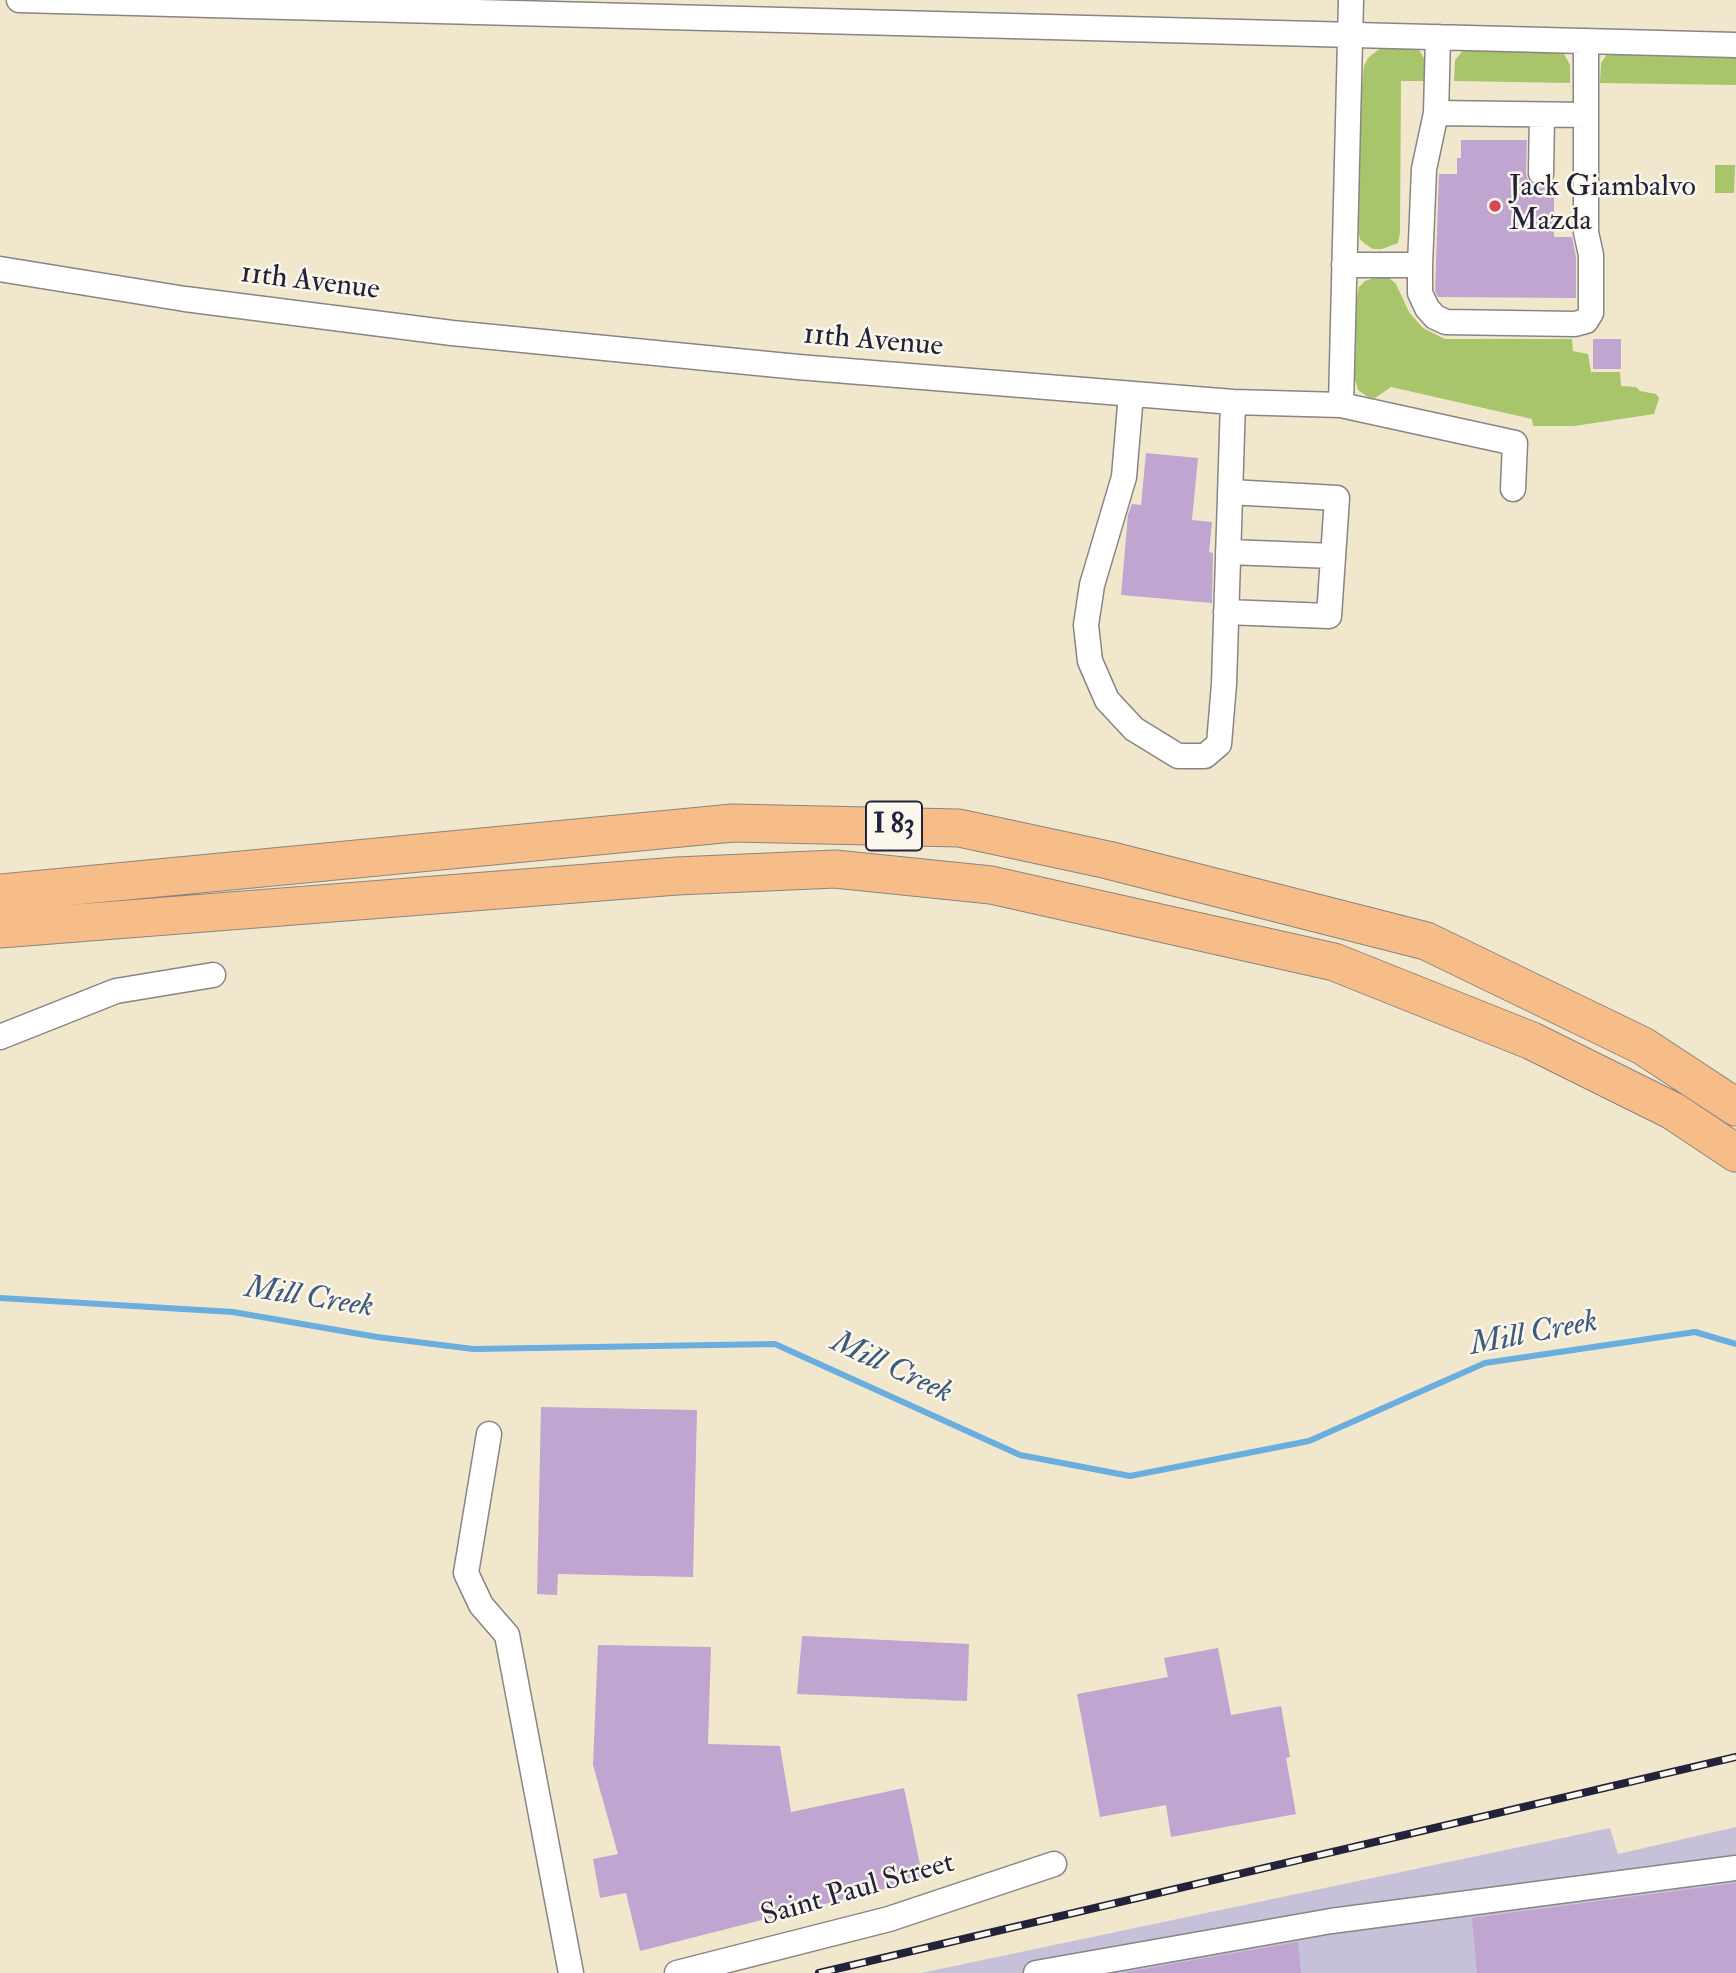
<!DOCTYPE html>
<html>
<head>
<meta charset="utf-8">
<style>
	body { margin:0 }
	canvas { display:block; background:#f1e7cd }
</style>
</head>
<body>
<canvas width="1736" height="1973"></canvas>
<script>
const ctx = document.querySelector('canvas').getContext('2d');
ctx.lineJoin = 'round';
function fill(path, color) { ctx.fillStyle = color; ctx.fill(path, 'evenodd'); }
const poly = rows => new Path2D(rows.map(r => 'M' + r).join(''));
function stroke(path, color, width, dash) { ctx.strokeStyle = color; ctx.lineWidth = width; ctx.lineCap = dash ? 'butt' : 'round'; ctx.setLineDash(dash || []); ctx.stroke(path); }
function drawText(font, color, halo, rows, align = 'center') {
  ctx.font = font + ' "IM FELL Double Pica",serif'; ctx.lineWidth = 5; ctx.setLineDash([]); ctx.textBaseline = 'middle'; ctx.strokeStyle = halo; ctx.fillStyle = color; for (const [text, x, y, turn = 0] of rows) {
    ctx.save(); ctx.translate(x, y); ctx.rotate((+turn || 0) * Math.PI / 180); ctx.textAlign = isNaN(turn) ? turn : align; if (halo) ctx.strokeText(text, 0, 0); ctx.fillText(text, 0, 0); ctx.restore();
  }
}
const industrial = poly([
	[1736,1827,1736,1973,921,1973,1610,1828,1618,1854]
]);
const green = poly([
	[1389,45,1410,45,1419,50,1425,60,1425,81,1401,81,1400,233,1398,243,1382,249,1373,249,1365,244,1360,239,1358,230,1359,117,1364,66,1368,58,1378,50],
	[1465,48,1563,52,1570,65,1570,83,1454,81,1455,60],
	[1736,52,1736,85,1600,83,1601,63,1608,53],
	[1715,165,1735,165,1734,193,1715,193],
	[1377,277,1389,278,1396,284,1409,312,1423,328,1445,339,1572,339,1573,351,1588,354,1591,372,1620,372,1621,386,1636,387,1640,391,1656,394,1659,398,1654,414,1574,426,1533,426,1532,419,1391,387,1375,398,1368,397,1358,390,1354,376,1357,296,1359,287,1365,281]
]);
const stream = poly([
	[0,1298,233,1312,377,1337,473,1349,775,1344,1020,1455,1130,1476,1309,1441,1485,1363,1695,1332,1736,1344]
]);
const building = poly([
	[1461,140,1527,140,1526,173,1528,181,1534,186,1541,188,1549,186,1554,178,1554,237,1572,237,1576,257,1576,298,1438,297,1435,291,1439,174,1457,174,1457,158,1461,158],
	[1593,339,1621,339,1621,369,1593,369],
	[1146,453,1198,458,1192,520,1212,522,1209,552,1213,553,1212,603,1121,595,1128,515,1132,504,1141,505],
	[541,1407,697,1410,693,1577,558,1574,557,1595,537,1594],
	[802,1636,969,1644,967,1701,797,1694],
	[598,1645,711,1647,708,1744,780,1746,791,1812,904,1788,923,1879,640,1951,626,1893,600,1898,593,1859,618,1854,593,1765],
	[1218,1648,1231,1715,1281,1706,1290,1757,1286,1758,1296,1814,1171,1837,1166,1805,1100,1817,1077,1694,1168,1677,1164,1658],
	[1736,1883,1736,1973,1477,1973,1472,1918],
	[1298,1942,1301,1973,1127,1973,1127,1972]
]);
const minor = poly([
	[19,0,1736,45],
	[1436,113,1586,115,1586,41],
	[1541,173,1542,115],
	[1344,265,1420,265,1424,169,1436,113,1438,37],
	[1420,265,1420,293,1427,308,1435,317,1446,322,1575,324,1586,321,1591,313,1591,255,1586,232,1586,115],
	[0,269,185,299,452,333,798,367,1233,402,1341,405,1351,0],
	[1131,394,1124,477,1092,585,1086,625,1090,661,1107,700,1134,729,1178,756,1205,756,1219,744,1224,684,1233,402],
	[1341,405,1515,443,1513,489],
	[1228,552,1333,556],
	[1226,612,1329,616,1337,498,1230,492],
	[0,1037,116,991,213,975],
	[489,1434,466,1573,481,1605,507,1635,571,1973],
	[677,1973,889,1919,1054,1864],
	[1036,1973,1331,1921,1736,1868]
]);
const highway = poly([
	[0,893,733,823,959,828,1108,860,1426,941,1643,1046,1736,1107],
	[0,929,677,876,835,869,991,885,1334,962,1532,1041,1673,1111,1736,1153]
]);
const rail = poly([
	[819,1973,1736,1757]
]);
const markers = [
	[1495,206,7,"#d1495b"]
];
const shields = [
	[894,826,56]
];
const shieldNames = [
	["I 83",894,826]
];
const poiNames = [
	["Jack Giambalvo",1509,189],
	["Mazda",1509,223]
];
const streetNames = [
	["11th Avenue",310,283,7],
	["11th Avenue",873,342,5],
	["Saint Paul Street",858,1891,-16]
];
const waterNames = [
	["Mill Creek",309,1299,9],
	["Mill Creek",1534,1335,-11],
	["Mill Creek",891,1369,25]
];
fill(industrial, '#c6c0d9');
fill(green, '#a8c56c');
stroke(stream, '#69aedf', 6);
fill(building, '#bfa5cf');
stroke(minor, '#8a8484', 27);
stroke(highway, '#8a8484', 39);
stroke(minor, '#fff', 24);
stroke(highway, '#f7bd88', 37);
stroke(rail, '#22223b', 8);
stroke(rail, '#fbf7ec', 5, [16]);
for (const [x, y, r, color] of markers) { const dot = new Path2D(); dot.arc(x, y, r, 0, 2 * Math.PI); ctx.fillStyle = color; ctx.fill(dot); stroke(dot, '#fbf7ec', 2.5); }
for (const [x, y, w] of shields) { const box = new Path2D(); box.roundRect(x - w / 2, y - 24.5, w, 49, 5); ctx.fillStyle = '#fbf7ec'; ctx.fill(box); stroke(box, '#22223b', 2); }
drawText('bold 28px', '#22223b', null, shieldNames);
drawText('30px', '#22223b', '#fbf7ec', poiNames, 'left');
drawText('30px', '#22223b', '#fbf7ec', streetNames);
drawText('italic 32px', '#3e5a7d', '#fbf7ec', waterNames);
</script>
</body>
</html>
